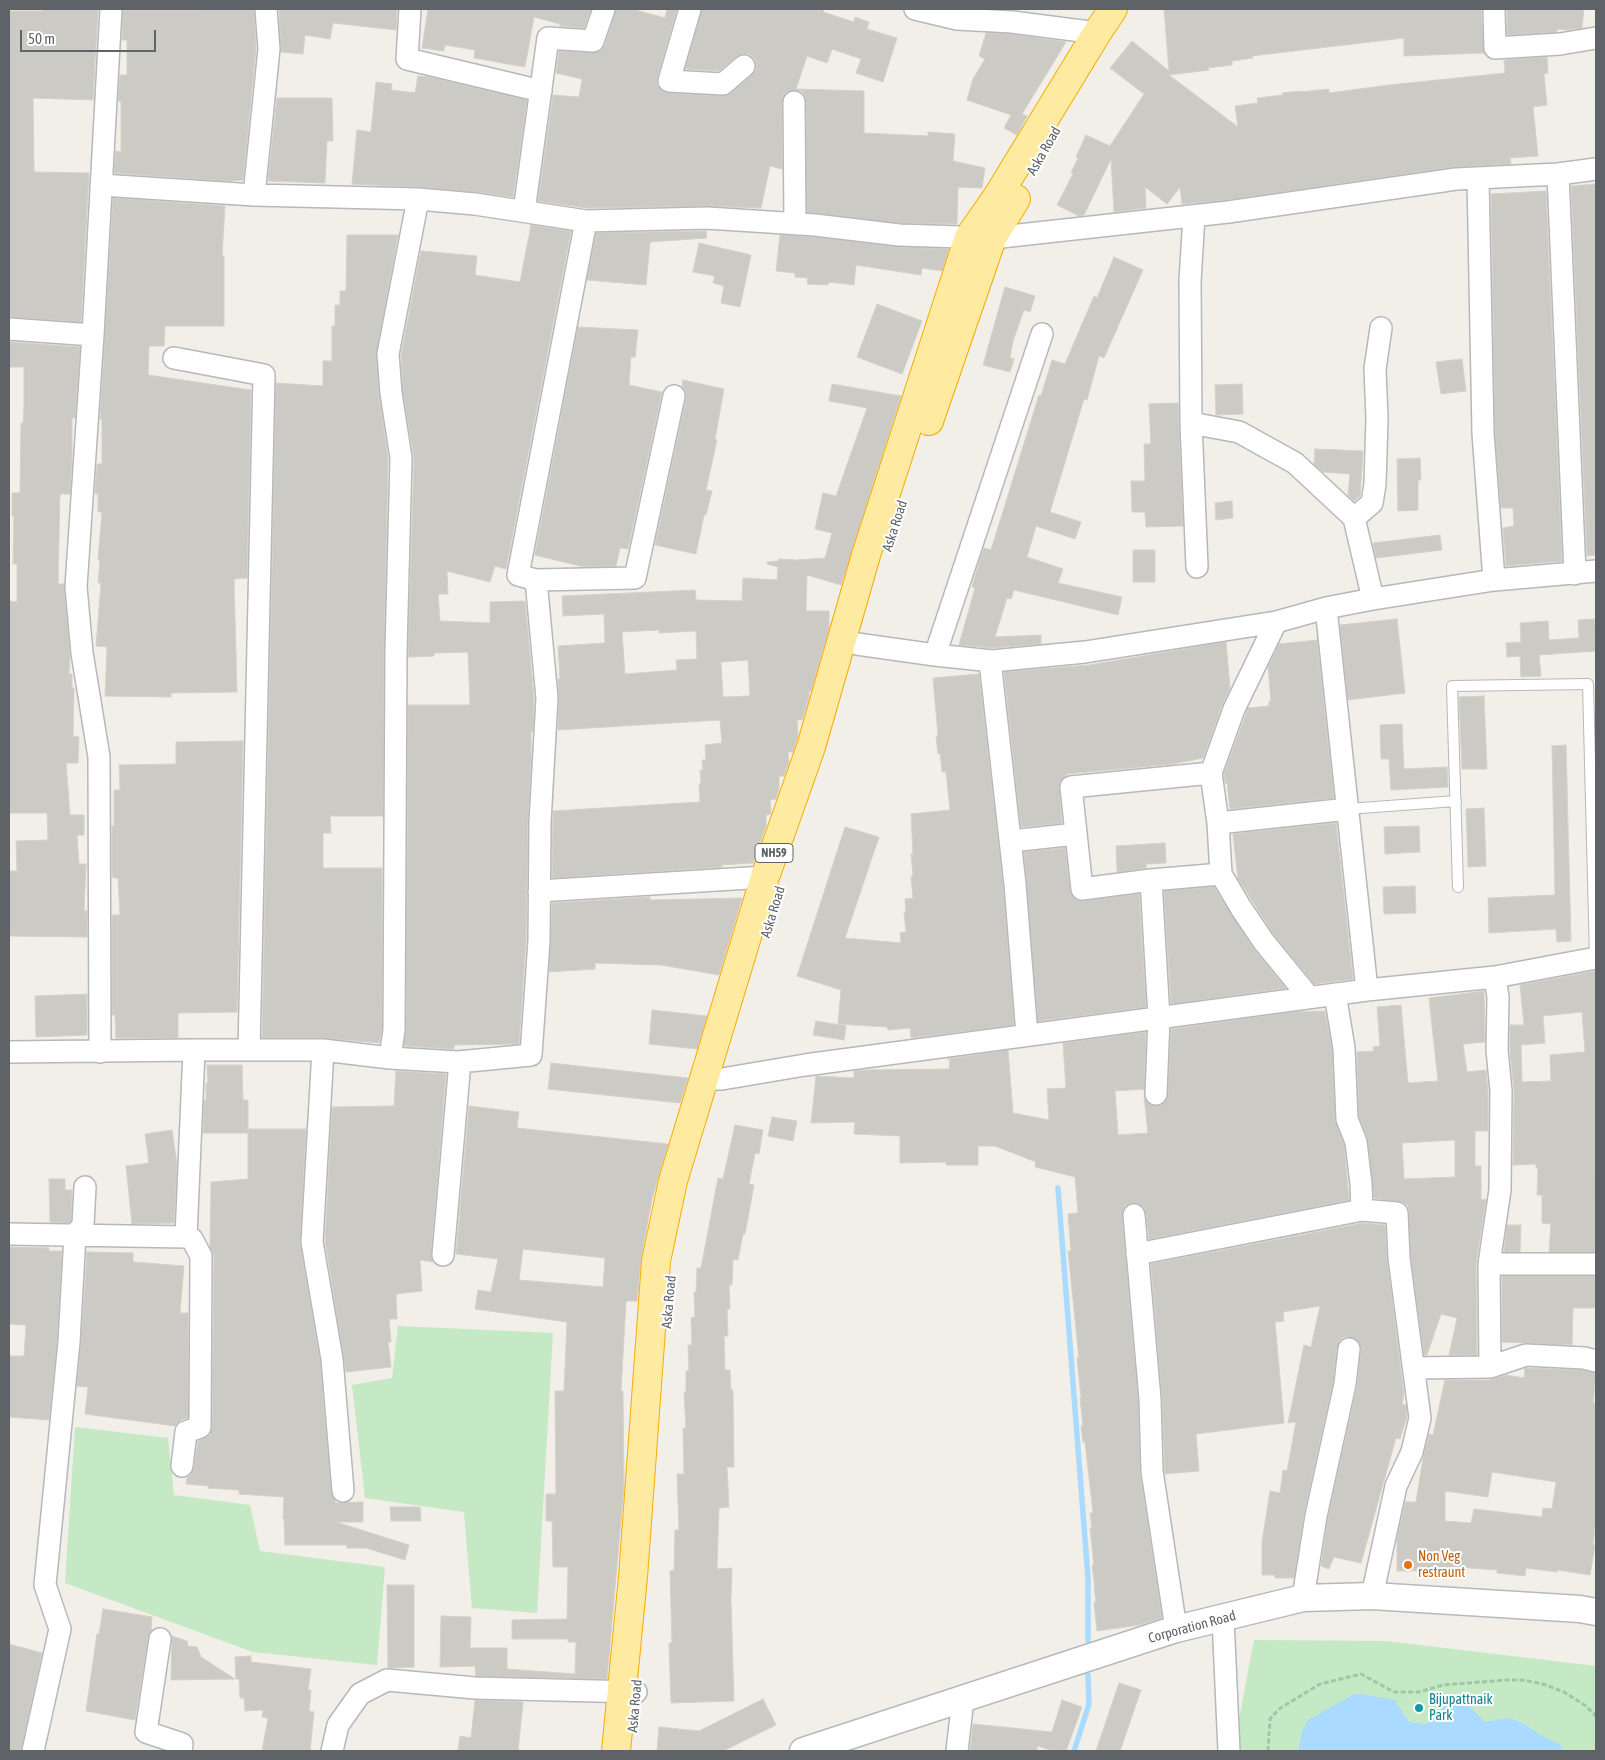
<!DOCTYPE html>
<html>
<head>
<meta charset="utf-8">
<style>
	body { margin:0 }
	#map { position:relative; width:1605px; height:1760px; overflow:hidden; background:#f1efe8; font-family:"Asap Condensed",sans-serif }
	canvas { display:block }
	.frame { position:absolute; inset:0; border:10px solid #5f6368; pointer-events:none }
	.scale { position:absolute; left:20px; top:30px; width:136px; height:22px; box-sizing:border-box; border:2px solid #5f6368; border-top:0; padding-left:6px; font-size:15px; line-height:18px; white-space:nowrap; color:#5f6368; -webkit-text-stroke:4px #fff; paint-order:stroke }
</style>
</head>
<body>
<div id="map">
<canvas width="1605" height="1760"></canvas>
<div class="frame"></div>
<div class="scale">50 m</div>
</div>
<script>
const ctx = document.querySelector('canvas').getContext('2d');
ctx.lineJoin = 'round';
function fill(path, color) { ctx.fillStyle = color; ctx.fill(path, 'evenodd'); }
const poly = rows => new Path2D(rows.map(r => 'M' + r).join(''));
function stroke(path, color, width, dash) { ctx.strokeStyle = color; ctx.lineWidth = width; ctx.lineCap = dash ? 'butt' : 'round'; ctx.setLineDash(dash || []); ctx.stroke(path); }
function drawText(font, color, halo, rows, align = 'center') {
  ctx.font = font + ' "Asap Condensed",sans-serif'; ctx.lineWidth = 4; ctx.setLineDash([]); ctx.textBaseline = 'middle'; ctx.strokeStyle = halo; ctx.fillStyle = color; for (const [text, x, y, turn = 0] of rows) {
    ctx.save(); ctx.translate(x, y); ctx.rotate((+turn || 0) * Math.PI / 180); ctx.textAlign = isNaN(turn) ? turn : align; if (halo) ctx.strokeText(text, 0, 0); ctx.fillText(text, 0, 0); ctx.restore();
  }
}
const green = poly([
	[398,1326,553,1333,537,1613,472,1608,464,1512,365,1498,352,1385,392,1378],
	[75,1427,168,1438,174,1495,250,1505,260,1551,385,1567,377,1665,253,1652,65,1583],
	[1254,1640,1386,1641,1596,1666,1596,1751,1233,1751]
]);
const water = poly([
	[1354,1694,1361,1694,1395,1700,1408,1721,1416,1723,1427,1724,1441,1710,1447,1706,1469,1706,1485,1722,1506,1718,1513,1719,1526,1725,1540,1735,1560,1744,1563,1751,1298,1751,1302,1731,1308,1720]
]);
const stream = poly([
	[1058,1188,1088,1578,1088,1641],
	[1074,1751,1089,1704,1088,1675]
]);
const building = poly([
	[43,9,98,9,93,100,33,98,34,172,89,173,81,322,9,317,9,11,43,11,43,9],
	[199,9,254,9,256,49,243,180,227,181,114,173,116,151,121,152,121,101,118,101,120,75,127,75,127,40,122,40,123,10,199,10,199,9],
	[279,9,397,9,396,30,333,23,330,39,305,35,303,54,281,52,279,9],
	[428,9,591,9,584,28,560,26,560,24,534,17,525,67,474,58,475,50,445,45,444,51,422,48,428,9],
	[616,9,632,9,665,18,667,9,677,9,657,78,657,85,662,91,668,93,722,96,731,93,752,75,756,70,756,63,754,58,749,54,742,54,736,57,719,71,685,69,702,9,824,9,823,12,854,22,855,17,869,22,867,29,897,38,883,82,856,73,861,59,832,49,827,63,807,56,796,89,864,91,864,133,928,136,928,132,955,134,953,161,985,168,982,188,958,187,957,224,900,223,807,212,806,102,805,96,801,91,793,90,787,92,783,95,782,102,782,169,770,166,761,208,707,206,587,208,538,201,553,95,579,97,582,79,556,73,559,51,592,53,600,51,605,45,616,9],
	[1164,9,1481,9,1484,53,1404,56,1404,38,1252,56,1253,58,1232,61,1232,65,1208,68,1209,70,1169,75,1238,127,1235,106,1258,103,1257,98,1283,95,1282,93,1300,91,1300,92,1329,89,1329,93,1389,85,1505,73,1504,60,1547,57,1548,73,1544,74,1547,105,1533,107,1538,156,1510,158,1511,164,1454,167,1226,200,1182,204,1180,187,1167,204,1145,187,1146,208,1114,212,1111,159,1084,215,1079,216,1057,205,1073,174,1071,173,1078,158,1076,157,1086,135,1110,146,1144,94,1110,68,1132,41,1169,71,1164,9],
	[1507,9,1584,9,1582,28,1567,30,1557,29,1557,32,1507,35,1507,9],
	[986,33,1011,34,1066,42,1022,114,1027,116,1017,135,1004,128,1011,115,967,100,973,79,985,59,979,56,986,33],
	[418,76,429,77,527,100,513,197,476,192,419,187,352,184,357,130,371,132,376,82,392,84,391,90,415,93,418,76],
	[277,98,332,98,333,141,327,141,325,183,268,181,277,98],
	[1596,184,1596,555,1587,556,1571,186,1596,184],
	[1546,191,1562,561,1506,566,1503,528,1514,526,1513,508,1501,508,1495,432,1491,194,1546,191],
	[113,198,225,206,222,256,224,256,224,326,165,326,164,346,149,346,148,375,251,390,247,578,234,579,237,692,171,693,171,697,105,696,107,647,96,646,101,583,98,583,100,560,98,560,102,512,98,512,98,494,95,494,97,464,102,464,102,419,100,419,113,198],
	[531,225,571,231,506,569,495,566,490,582,447,571,448,594,438,594,440,621,490,623,490,602,525,601,534,698,533,731,531,732,531,763,528,821,526,941,519,1044,454,1045,454,1049,404,1046,406,1030,408,705,470,705,468,652,434,653,434,656,408,657,414,458,403,392,401,355,421,251,477,256,475,275,520,282,531,225],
	[706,231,707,238,650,242,646,285,587,280,596,233,706,231],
	[347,235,398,235,376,355,379,394,388,459,384,651,383,816,330,816,331,833,323,833,323,868,382,868,382,1029,379,1043,323,1038,262,1038,276,383,323,386,323,361,332,361,332,326,335,326,335,305,340,305,340,291,346,291,347,235],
	[780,235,814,237,898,247,949,249,942,271,922,268,921,275,856,265,854,285,829,282,828,285,807,284,808,278,795,277,795,273,776,271,780,235],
	[699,243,751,255,740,307,721,303,724,286,713,283,715,276,693,272,699,243],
	[1114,257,1143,270,1104,358,1099,356,1087,400,1084,399,1050,512,1081,522,1075,539,1036,526,1027,557,1063,569,1058,583,1122,597,1118,615,1014,590,1011,599,1007,598,995,637,1041,635,1041,644,992,648,959,645,975,588,972,587,980,559,984,548,991,550,1039,395,1041,396,1052,360,1065,364,1094,296,1097,298,1114,257],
	[1005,287,1035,296,1030,312,1024,310,1013,341,1010,358,1014,359,1010,372,983,365,1005,287],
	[877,304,922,321,902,374,857,357,877,304],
	[578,327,638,330,635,357,631,357,629,385,662,392,628,549,620,548,616,566,584,567,535,555,578,327],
	[9,342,80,347,75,418,72,418,72,455,70,494,60,494,58,584,64,584,70,655,69,674,72,674,72,688,74,688,73,736,79,737,78,763,66,763,70,815,84,815,84,835,77,835,79,864,86,864,84,911,87,911,87,937,9,936,9,871,17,871,16,841,48,840,47,813,9,813,9,601,17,602,17,564,13,564,14,516,12,516,12,493,20,493,21,423,23,423,24,407,24,367,9,367,9,342],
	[1462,359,1466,391,1441,394,1436,362,1462,359],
	[683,380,724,389,715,439,717,440,706,490,712,491,706,515,704,515,696,554,655,545,686,399,686,392,682,386,683,380],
	[832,384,901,396,841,585,807,575,806,611,829,611,829,628,811,691,809,691,809,697,802,720,797,720,798,736,796,742,793,752,788,752,789,762,784,776,779,776,779,789,776,799,770,800,771,814,766,815,766,826,753,863,722,865,722,867,552,878,553,811,700,802,699,784,701,784,700,770,703,770,702,760,706,760,705,745,722,743,720,720,558,730,559,699,558,679,560,679,558,646,605,643,604,614,563,616,562,596,695,590,696,600,742,601,743,578,777,580,778,567,767,564,767,562,778,561,779,559,797,560,825,558,832,533,815,529,823,493,836,496,867,408,829,401,832,384],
	[659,630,659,633,696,631,697,659,676,660,677,670,625,674,622,632,659,630],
	[748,660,750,696,723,697,721,662,748,660],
	[1242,384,1243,414,1216,415,1215,385,1242,384],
	[1178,403,1183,526,1146,527,1145,512,1132,512,1131,481,1145,481,1144,444,1151,444,1149,404,1178,403],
	[1315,449,1363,451,1360,496,1354,501,1348,495,1350,474,1323,472,1314,464,1315,449],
	[1420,458,1421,480,1418,480,1418,510,1398,511,1397,459,1420,458],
	[1232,501,1233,518,1216,520,1215,503,1232,501],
	[1440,535,1442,550,1376,558,1373,543,1440,535],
	[1133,550,1155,550,1155,582,1133,582,1133,550],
	[1397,619,1405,693,1348,700,1340,625,1397,619],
	[1595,619,1596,651,1539,655,1541,676,1521,677,1520,656,1507,657,1506,643,1521,642,1520,623,1548,621,1549,640,1579,638,1578,620,1595,619],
	[1317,640,1334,798,1230,809,1227,783,1225,783,1224,774,1248,708,1269,706,1269,701,1271,701,1268,667,1279,644,1317,640],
	[1226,642,1230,688,1222,705,1203,758,1173,764,1067,774,1060,782,1059,788,1062,823,1021,827,1004,672,1089,665,1226,642],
	[979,674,1003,885,1014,1025,911,1038,910,1028,888,1030,887,1027,838,1024,841,990,797,976,845,827,879,837,845,938,901,943,900,933,906,932,904,912,906,912,905,899,913,898,911,876,913,876,911,854,913,854,911,814,950,810,946,772,942,772,940,753,938,754,936,736,938,736,933,678,979,674],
	[1484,696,1487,769,1462,769,1459,697,1484,696],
	[1402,724,1404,769,1447,767,1448,787,1391,790,1389,759,1381,759,1380,725,1402,724],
	[243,741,237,1012,178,1013,178,1038,116,1038,115,1015,112,1015,112,915,120,915,118,878,113,878,112,874,112,826,114,826,114,790,120,790,119,765,176,764,176,742,243,741],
	[1566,745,1571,941,1557,942,1556,929,1489,933,1488,898,1555,895,1552,746,1566,745],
	[1484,808,1486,866,1468,867,1466,809,1484,808],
	[1336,823,1353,979,1314,984,1274,935,1238,879,1233,834,1336,823],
	[1419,826,1420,852,1385,854,1384,827,1419,826],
	[1165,843,1166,863,1146,864,1146,868,1117,872,1116,846,1165,843],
	[1065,848,1070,890,1072,896,1077,900,1084,901,1139,894,1146,1007,1038,1021,1024,852,1065,848],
	[1415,886,1416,913,1384,914,1383,887,1415,886],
	[1214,887,1254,949,1286,988,1171,1004,1164,891,1214,887],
	[650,897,650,900,742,898,719,975,661,965,595,963,595,969,549,972,552,903,650,897],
	[1596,971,1596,1169,1595,1169,1596,1252,1549,1252,1551,1224,1542,1223,1542,1195,1537,1195,1538,1168,1536,1168,1536,1164,1513,1165,1514,1091,1510,1050,1510,1025,1524,1025,1520,985,1596,971],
	[1582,1012,1585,1052,1550,1055,1551,1081,1522,1082,1521,1045,1545,1043,1543,1016,1582,1012],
	[1484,991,1485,1042,1463,1044,1467,1072,1486,1070,1488,1092,1488,1131,1475,1131,1475,1166,1481,1166,1481,1200,1486,1199,1476,1264,1477,1355,1449,1355,1457,1318,1441,1314,1427,1355,1424,1355,1411,1257,1409,1212,1408,1206,1403,1202,1374,1198,1368,1140,1359,1116,1357,1052,1374,1051,1373,1047,1380,1046,1377,1007,1401,1005,1408,1083,1438,1081,1429,998,1484,991],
	[1455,1140,1455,1177,1404,1179,1402,1143,1455,1140],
	[87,994,87,1035,36,1037,35,996,87,994],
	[652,1010,707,1016,697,1049,649,1044,652,1010],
	[1325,1011,1332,1049,1335,1120,1344,1145,1349,1200,1149,1239,1146,1214,1144,1207,1139,1204,1132,1203,1126,1205,1123,1210,1122,1216,1138,1400,1140,1473,1162,1618,1139,1625,1097,1631,1094,1602,1096,1602,1094,1587,1095,1587,1092,1565,1094,1565,1090,1528,1092,1528,1090,1513,1093,1513,1085,1442,1083,1442,1081,1426,1083,1426,1080,1398,1081,1398,1077,1358,1079,1358,1068,1251,1071,1251,1068,1214,1078,1213,1075,1177,1035,1167,1036,1162,995,1146,978,1146,978,1165,946,1165,946,1162,900,1163,900,1136,854,1134,855,1122,811,1123,816,1076,854,1078,854,1071,866,1070,949,1069,950,1059,947,1059,1008,1050,1013,1113,1049,1120,1047,1089,1066,1088,1063,1043,1146,1032,1144,1091,1143,1089,1115,1091,1118,1135,1148,1133,1144,1097,1149,1104,1156,1106,1161,1105,1166,1101,1168,1095,1171,1029,1293,1012,1325,1011],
	[816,1021,846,1026,844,1040,813,1035,816,1021],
	[551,1063,688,1078,680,1103,548,1089,551,1063],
	[207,1065,242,1065,243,1100,248,1100,248,1133,203,1133,204,1100,206,1100,206,1083,208,1083,207,1065],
	[396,1071,446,1074,431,1254,433,1262,420,1260,422,1291,396,1294,397,1319,389,1319,391,1342,388,1342,391,1367,346,1372,325,1241,332,1107,394,1106,396,1071],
	[469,1106,519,1112,517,1128,668,1144,652,1199,641,1258,637,1301,626,1301,621,1391,623,1391,624,1486,607,1679,476,1676,475,1666,440,1667,441,1616,471,1617,470,1648,507,1648,507,1669,575,1674,576,1642,568,1642,568,1639,512,1639,512,1620,567,1619,568,1567,553,1567,552,1521,546,1521,546,1494,556,1494,555,1391,564,1391,567,1322,475,1309,478,1290,491,1292,498,1259,456,1254,469,1106],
	[523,1249,605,1258,603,1287,519,1280,523,1249],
	[772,1117,797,1121,793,1141,768,1136,772,1117],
	[735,1125,763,1130,759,1154,755,1153,749,1184,754,1185,745,1234,743,1234,738,1260,733,1259,732,1285,729,1285,730,1309,727,1309,728,1336,724,1336,725,1370,730,1370,731,1390,733,1390,734,1467,727,1467,729,1507,719,1508,717,1569,732,1568,731,1600,734,1701,671,1703,669,1643,672,1643,670,1571,674,1570,675,1530,679,1530,677,1474,684,1474,683,1428,686,1428,684,1392,686,1392,686,1371,689,1371,688,1345,692,1345,691,1318,695,1317,694,1292,696,1292,697,1268,701,1268,718,1178,723,1179,735,1125],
	[248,1129,306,1129,300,1244,320,1361,331,1492,336,1503,363,1502,363,1522,336,1522,409,1545,405,1560,366,1548,347,1548,347,1545,285,1545,284,1519,283,1519,284,1497,239,1494,239,1490,208,1488,209,1486,186,1484,187,1478,192,1474,194,1468,198,1441,210,1435,212,1427,214,1256,210,1247,211,1182,248,1179,248,1129],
	[172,1130,177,1165,174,1223,132,1224,126,1166,149,1163,145,1134,172,1130],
	[49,1179,65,1179,65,1190,72,1190,71,1220,69,1223,50,1222,49,1179],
	[1363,1223,1385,1225,1387,1260,1404,1395,1402,1404,1406,1405,1407,1417,1400,1439,1396,1438,1361,1563,1334,1557,1329,1569,1321,1566,1328,1518,1357,1387,1361,1350,1360,1344,1356,1339,1350,1337,1344,1337,1339,1341,1337,1348,1333,1382,1304,1513,1294,1578,1275,1578,1275,1575,1262,1575,1262,1542,1270,1491,1280,1493,1283,1470,1287,1471,1296,1422,1288,1423,1304,1345,1311,1347,1320,1306,1283,1312,1284,1321,1275,1322,1284,1423,1196,1434,1199,1471,1165,1474,1162,1398,1151,1264,1363,1223],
	[1507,1225,1521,1225,1520,1252,1504,1252,1507,1225],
	[9,1247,49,1248,49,1251,62,1251,57,1341,49,1420,9,1417,9,1356,24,1356,26,1325,9,1324,9,1247],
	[87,1252,133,1253,133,1262,184,1266,180,1313,188,1313,188,1418,181,1420,175,1426,85,1414,88,1387,77,1386,81,1343,87,1252],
	[1502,1276,1596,1276,1596,1308,1573,1308,1572,1345,1502,1342,1502,1276],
	[1525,1368,1582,1370,1596,1373,1593,1403,1596,1403,1596,1518,1593,1545,1595,1545,1590,1575,1557,1570,1557,1572,1526,1568,1525,1576,1497,1573,1497,1570,1456,1567,1456,1570,1397,1571,1397,1539,1405,1502,1416,1502,1423,1458,1429,1434,1433,1435,1445,1380,1490,1380,1506,1375,1524,1378,1525,1368],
	[1492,1472,1556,1482,1552,1509,1543,1508,1542,1517,1474,1509,1471,1523,1445,1521,1445,1491,1488,1497,1492,1472],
	[390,1507,420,1507,421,1521,391,1521,390,1507],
	[387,1585,414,1585,414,1667,388,1668,387,1585],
	[103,1609,152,1617,151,1629,152,1630,148,1637,135,1720,86,1711,97,1634,99,1634,103,1609],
	[172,1636,187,1641,188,1646,197,1647,201,1657,235,1679,171,1680,172,1636],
	[9,1644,42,1653,21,1751,9,1751,9,1644],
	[251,1656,251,1662,311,1669,308,1690,311,1690,309,1711,314,1712,310,1751,262,1751,268,1718,262,1717,263,1710,245,1711,244,1698,240,1698,239,1679,236,1679,235,1657,251,1656],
	[1119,1683,1141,1690,1120,1751,1096,1751,1119,1683],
	[763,1699,776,1725,723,1751,657,1751,659,1727,699,1731,763,1699],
	[475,1700,523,1702,518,1751,458,1751,460,1736,471,1738,475,1700],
	[1062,1700,1082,1707,1066,1751,1054,1751,1037,1746,1037,1751,970,1751,973,1724,1052,1732,1062,1700]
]);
const path = poly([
	[1268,1751,1270,1719,1279,1709,1320,1684,1361,1674,1394,1692,1419,1692,1443,1685,1506,1680,1523,1680,1543,1684,1564,1692,1586,1706,1596,1716]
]);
const service = poly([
	[1348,809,1456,801],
	[1458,887,1452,686,1588,684,1595,958]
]);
const minor = poly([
	[410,9,407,59,541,91],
	[690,9,669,81,723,84,744,66],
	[915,9,957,19,1012,22,1097,33],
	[1494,9,1495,48,1560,44,1596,38],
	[794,102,795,224],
	[1558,174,1575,574],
	[1478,178,1483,433,1494,580],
	[101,185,254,195,418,199,475,204,586,221,707,218,815,225,899,235,992,238,1228,212,1456,179,1558,174,1596,169],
	[254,195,269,49,266,9],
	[524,211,548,38,593,41,604,9],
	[1194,216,1190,281,1191,423,1239,432,1295,463,1354,518],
	[586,221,518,575,536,580,635,578,674,396],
	[9,329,93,335],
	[174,358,264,375,249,1050],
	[1191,423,1197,567],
	[1373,599,1354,518,1372,503,1375,484,1377,418,1375,369,1381,328],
	[1326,608,1367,990],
	[1276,622,1234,709,1211,773,1218,823,1221,874,1241,908,1264,942,1309,997],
	[857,644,935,655,992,661,1085,652,1276,622,1326,608,1373,599,1494,580,1596,571],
	[935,655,1042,334],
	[992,661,991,670,1015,884,1027,1035],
	[1211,773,1071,787,1082,889,1151,880,1221,874],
	[1218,823,1348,809],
	[1011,841,1076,834],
	[1151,880,1159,1018,1156,1094],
	[539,891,765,877],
	[1335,994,1344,1048,1347,1119,1356,1142,1361,1184,1362,1210,1397,1213,1399,1258,1420,1418,1412,1452,1396,1486,1372,1596],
	[323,1050,312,1242,332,1359,343,1491],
	[9,1052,194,1050],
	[100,1052,99,757,82,653,76,587,93,335,111,9],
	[390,1058,394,1030,396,651,401,458,391,393,388,354,418,199],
	[704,1079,722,1079,805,1065,1367,990,1495,977,1596,958],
	[1134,1215,1150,1399,1152,1471,1176,1629],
	[9,1234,186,1237,194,1050,323,1050,390,1058,458,1062,531,1055,539,941,540,822,547,698,536,580],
	[1137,1254,1362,1210],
	[443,1255,459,1073,458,1062],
	[1489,1264,1596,1264],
	[1490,1367,1489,1264,1500,1190,1501,1091,1497,1050,1498,997,1495,977],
	[1414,1368,1490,1367,1526,1355,1584,1358,1596,1361],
	[182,1466,186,1432,200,1427,201,1256,192,1239,186,1237],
	[1303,1598,1316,1516,1345,1384,1349,1349],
	[1223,1618,1229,1751],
	[160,1639,146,1732,182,1744,181,1751],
	[33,1751,60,1629,45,1585,69,1342,75,1235,83,1225,85,1187],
	[332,1751,338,1725,360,1694,387,1680,475,1688,636,1692],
	[957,1751,963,1699]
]);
const tertiary = poly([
	[803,1751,1176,1629,1303,1598,1372,1596,1580,1609,1596,1612]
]);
const trunk = poly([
	[929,421,992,238,1016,199],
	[616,1751,633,1577,656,1261,673,1181,765,877,811,747,866,555,969,237,997,197,1097,33,1113,9]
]);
const markers = [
	[1408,1565,5,"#e8710a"],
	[1419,1708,5,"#0f9aa8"]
];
const shields = [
	[774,853,38]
];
const shieldNames = [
	["NH59",774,853]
];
const streetNames = [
	["Aska Road",1044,151,-60],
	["Aska Road",895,526,-72],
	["Aska Road",773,912,-73],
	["Aska Road",669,1302,-85],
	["Corporation Road",1192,1627,-15],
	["Aska Road",635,1706,-85]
];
const foodNames = [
	["Non Veg",1418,1557],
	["restraunt",1418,1573]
];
const cultureNames = [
	["Bijupattnaik",1429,1700],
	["Park",1429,1716]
];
fill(green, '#c5e8c5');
fill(water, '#aadaff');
stroke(stream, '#aadaff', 5.5);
fill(building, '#cccac5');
stroke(building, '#d6d1c6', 1);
stroke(service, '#b5b8bc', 12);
stroke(minor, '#b5b8bc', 24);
stroke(tertiary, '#b5b8bc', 29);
stroke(trunk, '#f9ab00', 30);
stroke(path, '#9cc7a9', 3, [5, 2.5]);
stroke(service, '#fff', 10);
stroke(minor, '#fff', 21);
stroke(tertiary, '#fff', 26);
stroke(trunk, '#feeaa1', 28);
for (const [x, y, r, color] of markers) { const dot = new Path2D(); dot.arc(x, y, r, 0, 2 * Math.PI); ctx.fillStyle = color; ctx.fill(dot); stroke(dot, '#fff', 2); }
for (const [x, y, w] of shields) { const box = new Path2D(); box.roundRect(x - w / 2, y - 9.5, w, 19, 4); ctx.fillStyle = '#fff'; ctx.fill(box); stroke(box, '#5f6368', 1); }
drawText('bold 12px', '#5f6368', null, shieldNames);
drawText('14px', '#5f6368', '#fff', streetNames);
drawText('14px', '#c56008', '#fff', foodNames, 'left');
drawText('14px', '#0d838f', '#fff', cultureNames, 'left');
</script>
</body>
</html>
